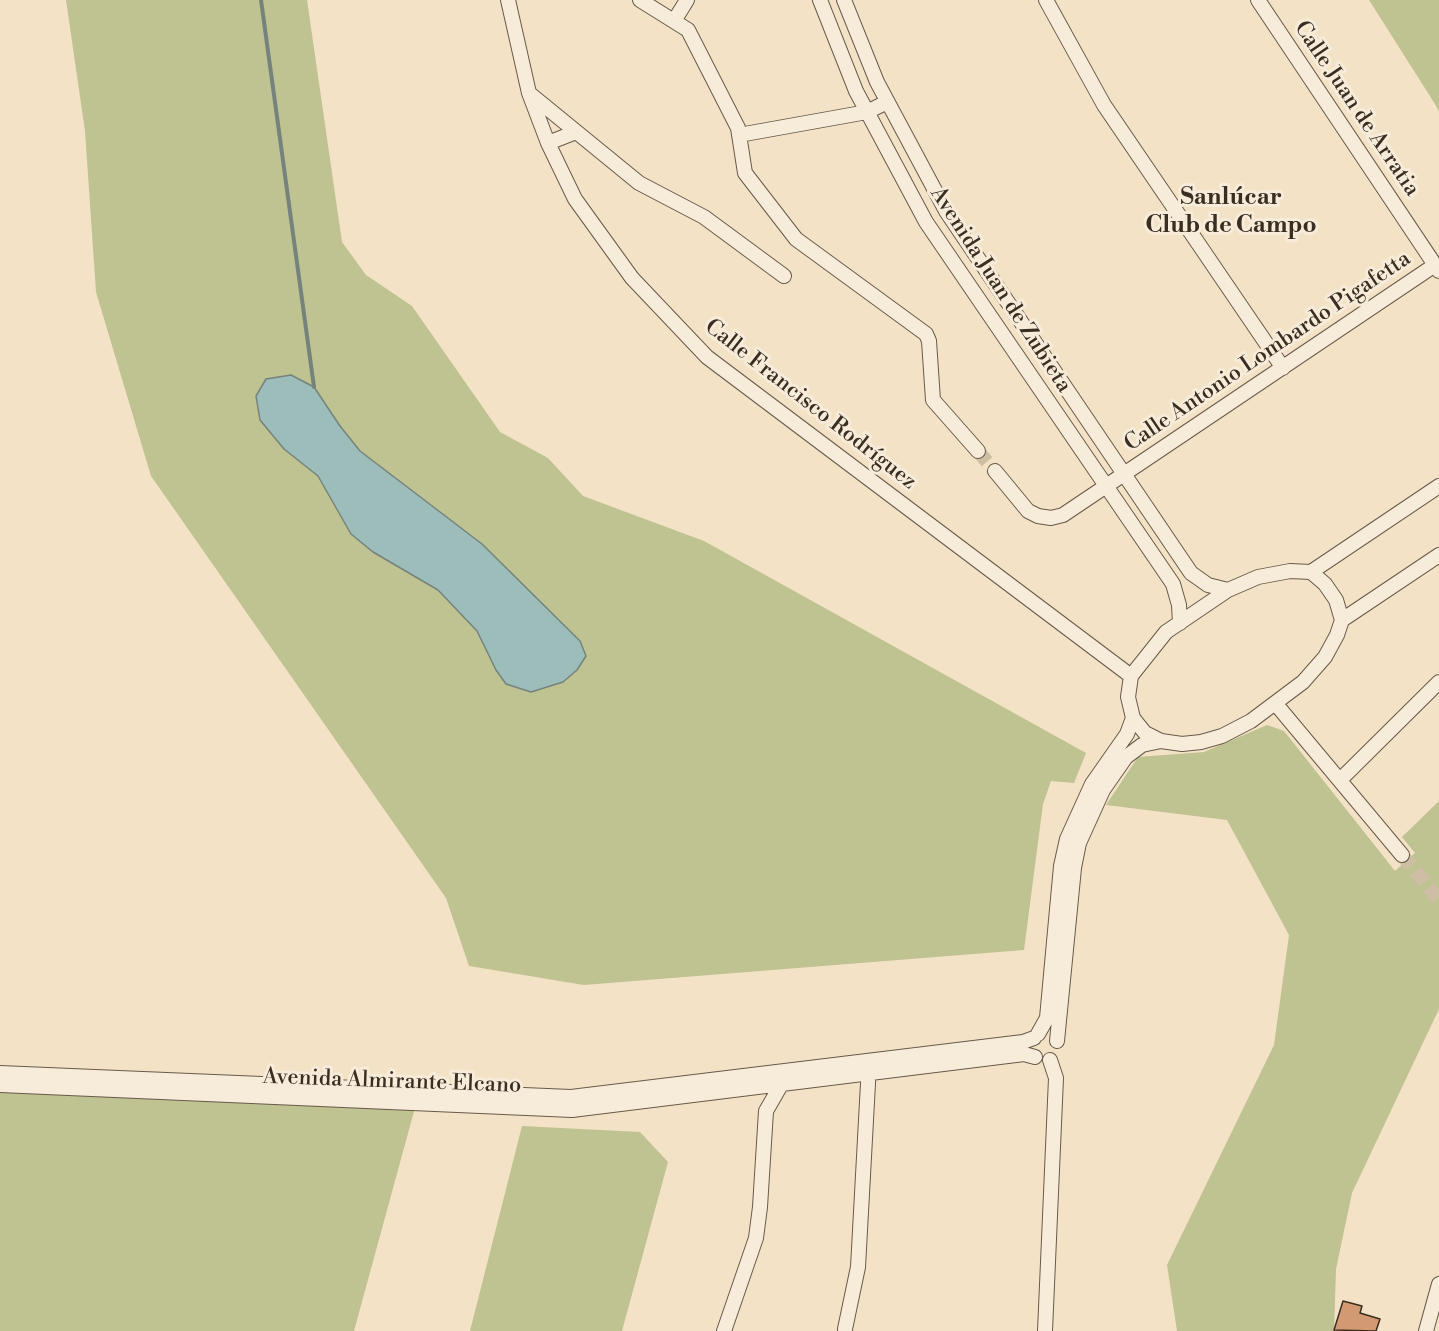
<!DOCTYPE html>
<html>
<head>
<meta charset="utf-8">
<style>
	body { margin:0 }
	canvas { display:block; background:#f3e2c5 }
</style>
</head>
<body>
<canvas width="1439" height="1331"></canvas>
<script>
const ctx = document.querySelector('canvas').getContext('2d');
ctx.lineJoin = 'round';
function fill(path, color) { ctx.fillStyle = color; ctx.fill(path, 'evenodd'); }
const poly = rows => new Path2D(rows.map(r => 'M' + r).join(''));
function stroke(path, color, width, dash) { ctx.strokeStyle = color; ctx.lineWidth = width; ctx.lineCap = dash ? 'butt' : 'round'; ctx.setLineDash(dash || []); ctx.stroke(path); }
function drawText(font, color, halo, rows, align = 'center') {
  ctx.font = font + ' "Libre Bodoni",serif'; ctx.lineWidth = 6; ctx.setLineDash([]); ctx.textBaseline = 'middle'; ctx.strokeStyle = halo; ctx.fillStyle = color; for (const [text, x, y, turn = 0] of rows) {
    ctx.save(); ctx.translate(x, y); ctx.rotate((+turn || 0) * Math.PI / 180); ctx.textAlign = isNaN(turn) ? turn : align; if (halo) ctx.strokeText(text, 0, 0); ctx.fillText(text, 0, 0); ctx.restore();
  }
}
const green = poly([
	[66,0,307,0,342,242,366,275,412,306,500,432,548,458,583,496,704,541,1086,753,1074,783,1051,781,1043,804,1024,950,584,985,469,966,446,898,151,476,96,292,85,131],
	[1369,0,1439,0,1439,112,1435,104],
	[1267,725,1284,731,1395,871,1415,853,1402,837,1439,801,1439,1009,1352,1193,1336,1269,1334,1331,1177,1331,1167,1265,1274,1045,1289,935,1227,820,1106,805,1138,757,1204,752],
	[0,1086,416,1104,354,1331,0,1331],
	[522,1126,640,1132,668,1162,622,1331,470,1331]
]);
const water = poly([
	[291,375,314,387,340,426,360,451,482,544,580,641,586,656,577,670,563,682,531,692,506,684,496,670,477,631,438,590,373,552,351,534,318,476,284,449,260,420,256,396,266,379,291,375]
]);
const stream = poly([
	[261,0,314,387]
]);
const building = poly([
	[1343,1301,1362,1306,1360,1313,1380,1319,1376,1331,1334,1330,1343,1301]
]);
const minorTunnel = poly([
	[978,451,995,471],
	[1402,855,1439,900]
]);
const minor = poly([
	[508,0,529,93,548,143,575,199,632,278,707,357,1131,676],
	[640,0,688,30,738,128,745,173,796,239,926,334,929,341,933,400,978,451],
	[820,0,856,91,926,222,1173,584,1179,605,1180,623],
	[844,0,877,82,946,211,1191,573,1208,585,1228,590],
	[1046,0,1104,105,1283,368],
	[1258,0,1439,271],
	[674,21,687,0],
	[530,94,639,183,704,217,784,276],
	[739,135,867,112,887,102],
	[548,143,576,132],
	[995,471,1028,511,1038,516,1051,518,1063,515,1435,265],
	[1290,571,1311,572,1325,584,1336,600,1342,620,1337,635,1325,657,1303,682,1251,721,1222,736,1201,742,1182,744,1161,741,1145,733,1133,718,1128,697,1131,676,1166,632,1228,590,1258,577,1290,571],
	[1311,572,1439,486],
	[1342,620,1439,555],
	[1275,703,1402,855],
	[1340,780,1439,682],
	[1038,1034,1047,1018,1061,866,1067,839,1092,784,1127,734,1133,718],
	[1057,1041,1074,868,1079,843,1103,790,1126,757,1142,745,1161,741],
	[0,1073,571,1097,1023,1042,1034,1038],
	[0,1085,572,1110,1024,1054,1035,1057],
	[845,1329,858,1267,869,1065],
	[724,1331,756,1238,760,1207,766,1111,781,1085,780,1079],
	[1045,1331,1056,1078,1050,1060],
	[1426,1331,1439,1284]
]);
const streetNames = [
	["Calle Juan de Arratia",1356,109,56],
	["Avenida Juan de Zubieta",1000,290,57],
	["Calle Antonio Lombardo Pigafetta",1268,352,-34],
	["Calle Francisco Rodríguez",810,405,38],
	["Avenida Almirante Elcano",392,1082,2]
];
const neighbourhoodNames = [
	["Sanlúcar",1231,198],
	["Club de Campo",1231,226]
];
fill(green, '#bfc291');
fill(water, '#9cbdba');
stroke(water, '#75837d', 1.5);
stroke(stream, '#75837d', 4);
fill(building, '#d19a72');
stroke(building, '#3a2d21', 1.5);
stroke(minorTunnel, '#cebea4', 14, [14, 7]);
stroke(minor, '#685a4a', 16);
stroke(minor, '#f7ecd9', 14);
drawText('22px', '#3a2d21', '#f7ecd9', streetNames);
drawText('bold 24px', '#3a2d21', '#f7ecd9', neighbourhoodNames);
</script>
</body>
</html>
